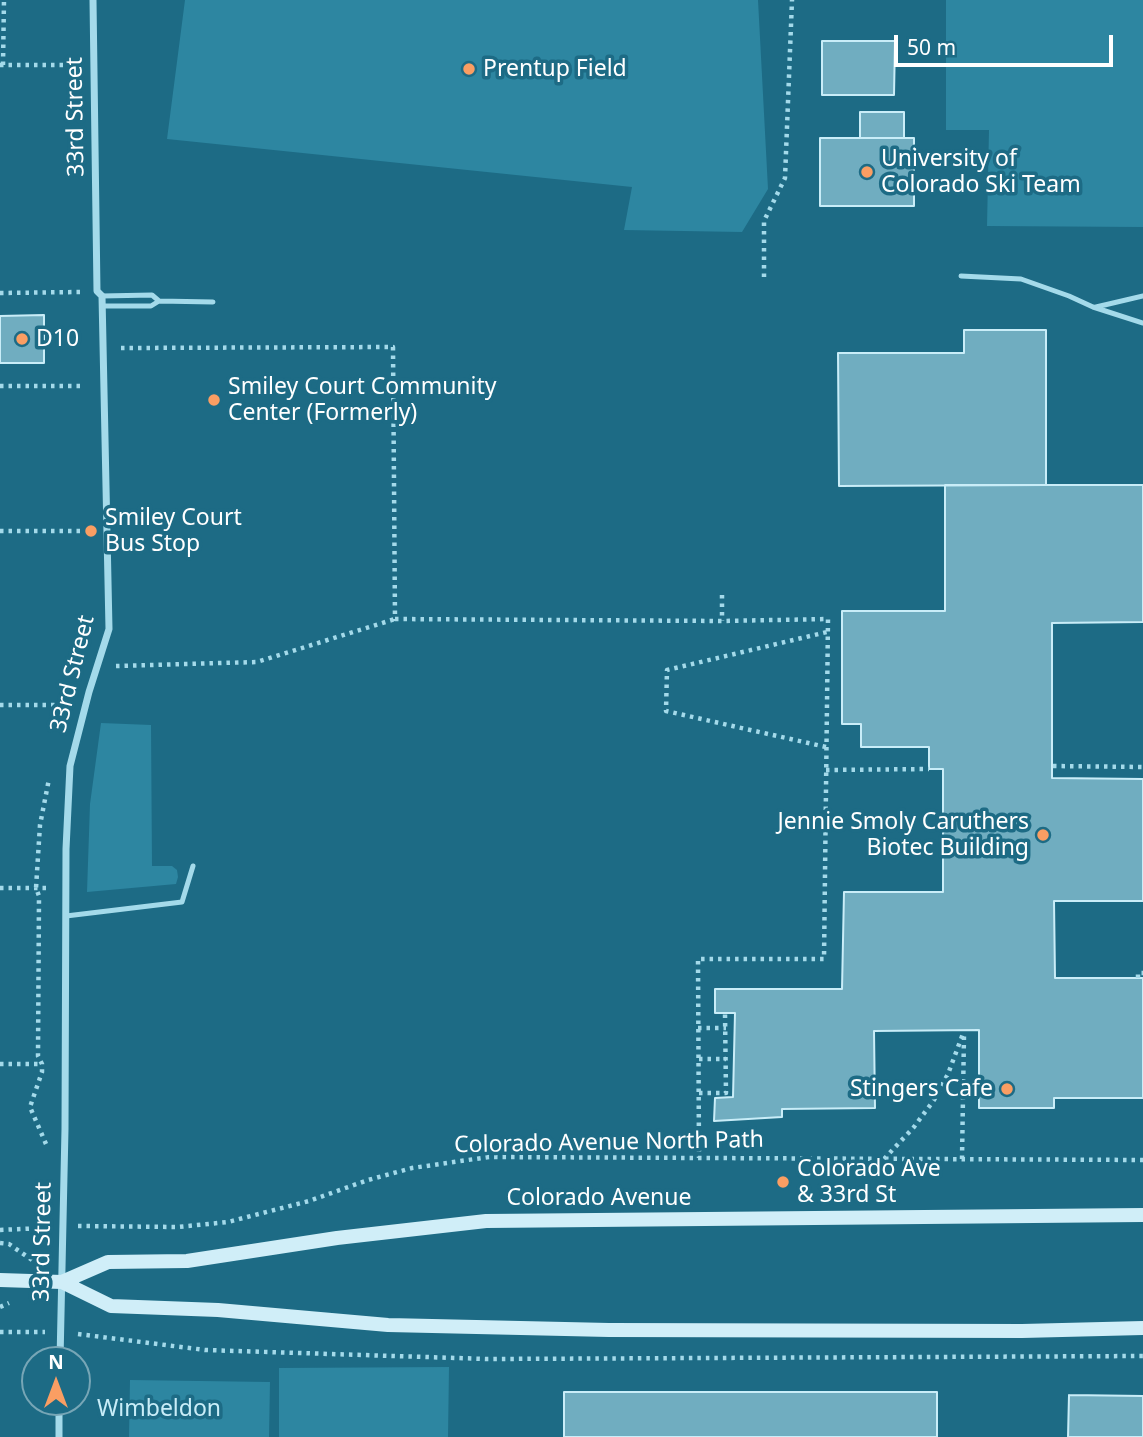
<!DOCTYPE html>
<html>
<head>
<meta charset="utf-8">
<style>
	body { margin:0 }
	#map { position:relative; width:1143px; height:1437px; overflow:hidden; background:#1d6b85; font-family:"Noto Sans",sans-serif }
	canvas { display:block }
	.north { position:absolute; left:21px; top:1346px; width:70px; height:70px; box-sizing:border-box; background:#1d6b85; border:2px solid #77a6b6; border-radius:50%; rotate:0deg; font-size:19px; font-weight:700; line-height:28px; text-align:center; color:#fff }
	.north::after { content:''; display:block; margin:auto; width:24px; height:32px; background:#fa9e63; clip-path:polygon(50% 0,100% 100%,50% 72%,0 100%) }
	.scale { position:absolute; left:894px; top:35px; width:219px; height:32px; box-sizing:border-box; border:4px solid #fff; border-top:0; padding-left:9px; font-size:21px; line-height:24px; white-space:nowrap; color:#fff; -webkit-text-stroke:5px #1d6b85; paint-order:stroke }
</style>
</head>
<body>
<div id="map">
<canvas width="1143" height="1437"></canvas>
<div class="north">N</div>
<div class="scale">50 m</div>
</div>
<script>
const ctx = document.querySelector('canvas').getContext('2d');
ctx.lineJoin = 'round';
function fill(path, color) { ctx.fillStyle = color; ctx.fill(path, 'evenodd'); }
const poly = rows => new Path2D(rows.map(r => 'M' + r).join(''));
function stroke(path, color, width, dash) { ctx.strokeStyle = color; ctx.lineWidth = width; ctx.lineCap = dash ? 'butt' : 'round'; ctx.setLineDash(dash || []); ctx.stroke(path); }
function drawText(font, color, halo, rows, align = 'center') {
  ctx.font = font + ' "Noto Sans",sans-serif'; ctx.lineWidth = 7; ctx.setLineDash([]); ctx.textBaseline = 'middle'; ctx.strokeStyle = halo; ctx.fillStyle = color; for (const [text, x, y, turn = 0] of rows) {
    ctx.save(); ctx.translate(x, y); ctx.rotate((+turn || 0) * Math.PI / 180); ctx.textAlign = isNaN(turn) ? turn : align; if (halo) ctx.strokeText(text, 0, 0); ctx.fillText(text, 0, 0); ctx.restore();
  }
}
const green = poly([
	[185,0,758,0,768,189,742,232,624,230,632,187,167,139],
	[946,0,1143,0,1143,227,987,226,989,130,946,130],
	[101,723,151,725,152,866,172,866,177,870,178,877,176,884,87,892,90,804],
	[449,1367,448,1437,279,1437,279,1368],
	[130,1380,270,1382,269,1437,129,1437]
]);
const building = poly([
	[822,41,895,41,894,95,822,95,822,41],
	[860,112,904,112,904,138,860,138,860,112],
	[820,138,914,138,914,206,820,206,820,138],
	[44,315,44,363,0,363,0,316,44,315],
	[964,330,1046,330,1046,485,839,486,838,353,964,353,964,330],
	[945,485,1143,485,1143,622,1052,623,1052,778,1143,779,1143,901,1054,901,1055,978,1143,978,1143,1098,1054,1098,1054,1108,979,1108,979,1030,874,1031,875,1108,782,1109,782,1117,714,1121,715,1098,733,1097,735,1013,715,1013,715,989,842,989,844,892,943,892,943,769,929,769,929,747,861,747,861,724,842,724,842,611,945,611,945,485],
	[564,1392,937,1392,937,1437,564,1437,564,1392],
	[1069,1395,1143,1396,1143,1437,1068,1437,1069,1395]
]);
const path = poly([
	[0,65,76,65],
	[3,65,4,0],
	[764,277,764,221,785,178,792,0],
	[0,293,80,292],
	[121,348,393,347,395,619,722,621,828,619,824,959,698,959,699,1158],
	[0,386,85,386],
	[0,531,90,531],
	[722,595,722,621],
	[116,666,257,662,395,619],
	[0,705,63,705],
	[61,719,70,683],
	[826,747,666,711,667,670,827,632],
	[1053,766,1143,767],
	[826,770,929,769],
	[0,888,48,888],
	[1138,978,1138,973,1143,973],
	[698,1028,726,1028],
	[699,1059,726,1059],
	[0,1064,42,1064],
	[699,1093,726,1093,725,1013],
	[963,1096,979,1097],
	[46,1144,30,1107,42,1072,42,1064,38,1056,39,896,36,888,40,825,49,779],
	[884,1159,914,1127,934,1100,948,1074,964,1031],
	[962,1159,964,1035],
	[78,1226,178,1227,228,1222,309,1201,368,1180,412,1168,489,1157,1143,1160],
	[0,1230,45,1228],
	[0,1243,9,1244,32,1260],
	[0,1307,9,1303],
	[0,1332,45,1332],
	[78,1334,205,1350,488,1359,1143,1356]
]);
const service = poly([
	[961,276,1021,279,1069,296,1093,307,1143,323],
	[102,296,152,295,159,301],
	[103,306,151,306,159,301,213,302],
	[1096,307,1143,296],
	[66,916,182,902,193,866]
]);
const minor = poly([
	[60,1360,65,1129,66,849,70,766,89,692,109,629,102,296,97,291,93,0],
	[59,1437,59,1402]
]);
const secondary = poly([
	[0,1280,62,1282,111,1306,218,1310,388,1325,609,1330,1022,1331,1143,1328],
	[62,1282,108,1262,187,1261,337,1238,486,1221,1143,1215]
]);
const markers = [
	[469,69,7,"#fa9e63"],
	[867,172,7,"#fa9e63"],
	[22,339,7,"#fa9e63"],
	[214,400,7,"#fa9e63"],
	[91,531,7,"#fa9e63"],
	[1043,835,7,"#fa9e63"],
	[1007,1089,7,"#fa9e63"],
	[783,1182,7,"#fa9e63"]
];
const poiNames = [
	["Prentup Field",483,69],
	["University of",881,159],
	["Colorado Ski Team",881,185],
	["D10",36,339],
	["Smiley Court Community",228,387],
	["Center (Formerly)",228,413],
	["Smiley Court",105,518],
	["Bus Stop",105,544],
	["Jennie Smoly Caruthers",1029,822,"right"],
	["Biotec Building",1029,848,"right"],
	["Stingers Cafe",993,1089,"right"],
	["Colorado Ave",797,1169],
	["& 33rd St",797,1195]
];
const streetNames = [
	["33rd Street",76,117,-91],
	["33rd Street",73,674,-76],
	["Colorado Avenue North Path",609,1143,-1],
	["Colorado Avenue",599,1198],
	["33rd Street",43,1242,-89]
];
const parkNames = [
	["Wimbeldon",159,1409]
];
fill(green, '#2d86a1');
fill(building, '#70adc0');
stroke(building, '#c9edf8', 2);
stroke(path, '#a4daea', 4.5, [3.5, 5]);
stroke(service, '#a4daea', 5);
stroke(minor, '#a4daea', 7);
stroke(secondary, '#d0eef8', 14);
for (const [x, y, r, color] of markers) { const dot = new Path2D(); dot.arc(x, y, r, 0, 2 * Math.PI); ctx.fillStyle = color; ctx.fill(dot); stroke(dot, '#1d6b85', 2.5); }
drawText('23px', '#fff', '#1d6b85', poiNames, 'left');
drawText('23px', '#fff', '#1d6b85', streetNames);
drawText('23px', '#c9edf8', '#1d6b85', parkNames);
</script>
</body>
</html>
